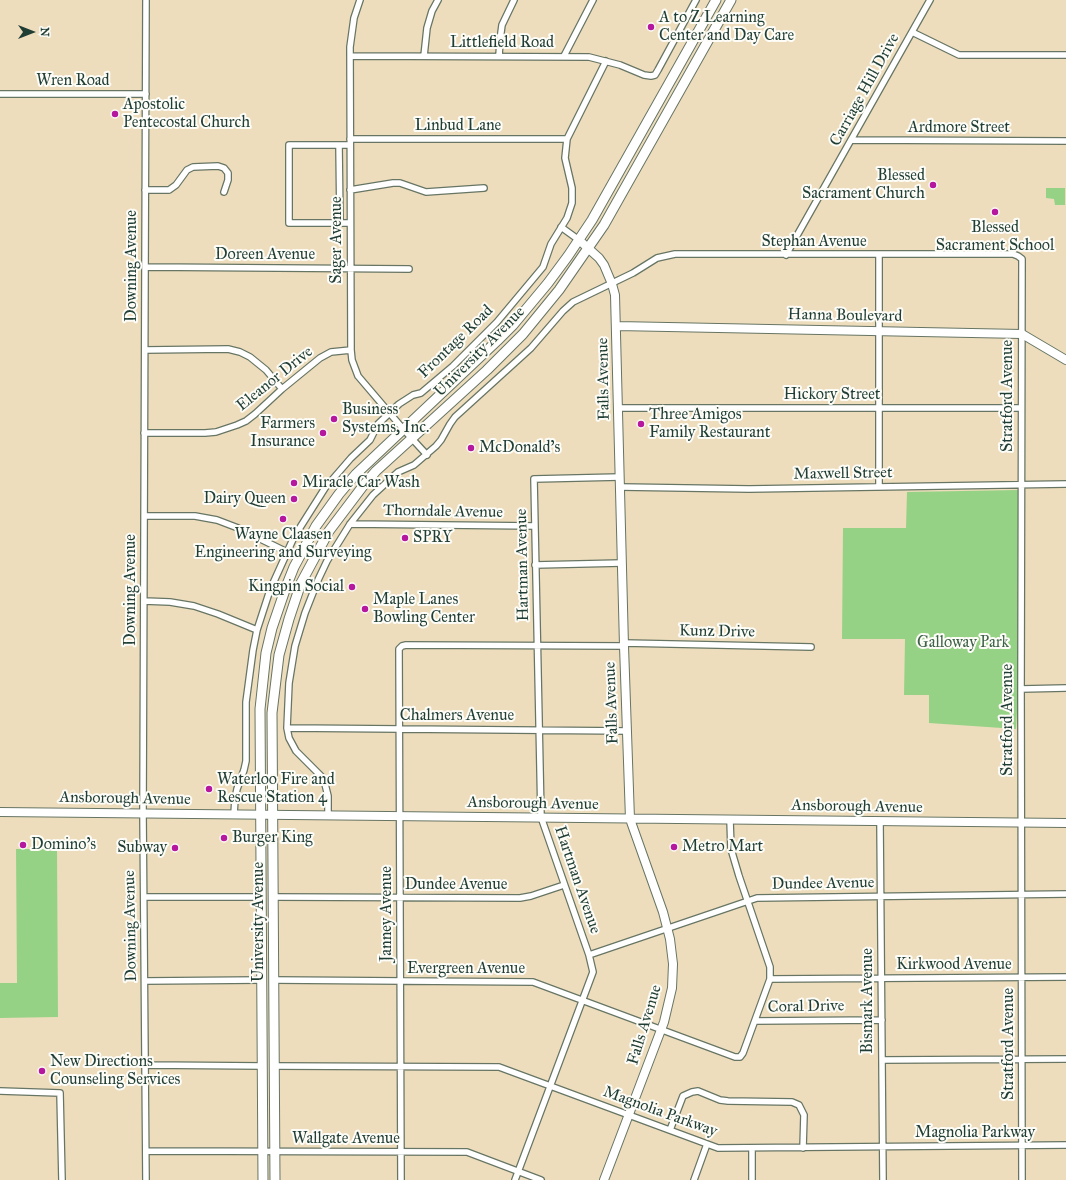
<!DOCTYPE html>
<html>
<head>
<meta charset="utf-8">
<style>
	body { margin:0 }
	#map { position:relative; width:1066px; height:1180px; overflow:hidden; background:#eeddbc; font-family:"IM FELL Great Primer",serif }
	canvas { display:block }
	.north { position:absolute; left:12px; top:12px; width:40px; height:40px; -webkit-text-stroke:3px #fdfcf7; paint-order:stroke; rotate:90deg; font-size:11px; font-weight:700; line-height:16px; text-align:center; color:#1f3d34 }
	.north::after { content:''; display:block; margin:auto; width:14px; height:18px; background:#1f3d34; clip-path:polygon(50% 0,100% 100%,50% 72%,0 100%) }
</style>
</head>
<body>
<div id="map">
<canvas width="1066" height="1180"></canvas>
<div class="north">N</div>
</div>
<script>
const ctx = document.querySelector('canvas').getContext('2d');
ctx.lineJoin = 'round';
function fill(path, color) { ctx.fillStyle = color; ctx.fill(path, 'evenodd'); }
const poly = rows => new Path2D(rows.map(r => 'M' + r).join(''));
function stroke(path, color, width, dash) { ctx.strokeStyle = color; ctx.lineWidth = width; ctx.lineCap = dash ? 'butt' : 'round'; ctx.setLineDash(dash || []); ctx.stroke(path); }
function drawText(font, color, halo, rows, align = 'center') {
  ctx.font = font + ' "IM FELL Great Primer",serif'; ctx.lineWidth = 4; ctx.setLineDash([]); ctx.textBaseline = 'middle'; ctx.strokeStyle = halo; ctx.fillStyle = color; for (const [text, x, y, turn = 0] of rows) {
    ctx.save(); ctx.translate(x, y); ctx.rotate((+turn || 0) * Math.PI / 180); ctx.textAlign = isNaN(turn) ? turn : align; if (halo) ctx.strokeText(text, 0, 0); ctx.fillText(text, 0, 0); ctx.restore();
  }
}
const green = poly([
	[1046,188,1065,188,1065,205,1055,205,1054,199,1046,198],
	[1018,490,1021,644,1016,729,929,723,929,695,904,695,905,639,842,639,843,528,906,528,907,492],
	[16,849,57,849,58,1017,0,1018,0,983,17,983]
]);
const street = poly([
	[146,0,143,813,146,1180],
	[360,0,354,18,350,47,351,350,352,360,358,376,404,430,427,455],
	[912,32,959,55,1066,55],
	[350,56,589,57,620,65,644,75,651,76,655,75,658,70,696,0],
	[424,56,427,28,432,11,438,0],
	[499,56,500,40,502,25,514,0],
	[564,56,593,0],
	[0,94,146,94],
	[350,139,567,139],
	[851,140,1066,141],
	[339,145,340,223],
	[350,145,289,145,289,223,350,223],
	[145,190,169,190,176,185,187,170,193,167,218,166,224,168,228,173,228,180,224,192],
	[350,190,393,183,400,183,426,192,484,188],
	[561,227,579,240],
	[786,255,930,0],
	[145,267,409,269],
	[145,350,228,349,240,352,250,357,266,370,282,389],
	[618,408,1021,408],
	[144,433,205,433,216,432,237,425,246,421,255,414,282,389,320,358,331,352,351,350],
	[879,486,879,254],
	[621,487,749,489,1066,484],
	[144,516,195,516,217,520,238,528,287,552],
	[350,524,535,526],
	[535,565,622,563],
	[144,601,170,602,194,606,218,614,257,630],
	[624,643,811,647],
	[1021,689,1066,688],
	[287,728,627,731],
	[234,814,235,799,237,789,244,770,246,761,246,702,253,650,257,630,270,590,294,537,325,488,351,458,370,440,378,424,399,404,413,395,421,393,453,366,497,322,543,267,551,244,567,218,572,203,572,188,565,158,567,139,606,61],
	[328,816,328,796,325,784,322,777,296,751,289,738,287,728,289,683,295,646,305,613,318,580,327,561,350,524,373,495,398,472,414,465,436,446,441,440,450,424,455,417,531,348,563,311,573,302,633,273,657,258,675,254,1013,254,1018,256,1022,259,1021,689,1022,1180],
	[880,822,883,1180],
	[144,897,261,897],
	[274,897,520,898,531,896,564,885],
	[589,955,757,898,1066,894],
	[770,979,1066,977],
	[274,980,533,982,735,1057,740,1057,743,1053,770,979,770,967,739,876,731,849,730,820],
	[145,981,261,980],
	[755,1021,882,1020],
	[882,1060,1066,1059],
	[145,1065,262,1066],
	[275,1066,499,1067,718,1148,1066,1145],
	[0,1091,60,1093,62,1180],
	[670,1130,683,1096,692,1092,698,1091,720,1100,728,1101,792,1102,799,1105,804,1115,803,1148],
	[752,1148,752,1180],
	[146,1151,467,1152,541,1180],
	[401,1180,399,649,402,646,406,645,624,646],
	[515,1180,593,972,589,955,541,817,534,479,620,477],
	[694,1180,707,1144]
]);
const secondary = poly([
	[579,240,599,258,604,265,612,284,615,295,624,646,630,819,663,912,670,939,673,964,672,988,664,1022,604,1180],
	[617,326,1022,334,1066,360],
	[0,812,1066,823]
]);
const primary = poly([
	[263,1180,260,709,266,653,272,628,286,587,294,567,316,526,339,494,356,474,497,341,513,325,548,283,568,256,592,220,716,0],
	[275,1180,272,713,279,655,289,619,301,583,329,531,363,486,376,471,487,370,523,334,559,290,604,225,731,0]
]);
const markers = [
	[651,27,4,"#b5179e"],
	[115,114,4,"#b5179e"],
	[933,185,4,"#b5179e"],
	[995,212,4,"#b5179e"],
	[334,419,4,"#b5179e"],
	[641,424,4,"#b5179e"],
	[323,433,4,"#b5179e"],
	[471,448,4,"#b5179e"],
	[294,483,4,"#b5179e"],
	[294,499,4,"#b5179e"],
	[283,519,4,"#b5179e"],
	[405,538,4,"#b5179e"],
	[352,587,4,"#b5179e"],
	[365,609,4,"#b5179e"],
	[209,789,4,"#b5179e"],
	[224,838,4,"#b5179e"],
	[23,845,4,"#b5179e"],
	[674,847,4,"#b5179e"],
	[175,848,4,"#b5179e"],
	[42,1071,4,"#b5179e"]
];
const poiNames = [
	["A to Z Learning",659,18],
	["Center and Day Care",659,36],
	["Apostolic",123,105],
	["Pentecostal Church",123,123],
	["Blessed",925,176,"right"],
	["Sacrament Church",925,194,"right"],
	["Blessed",995,228,"center"],
	["Sacrament School",995,246,"center"],
	["Business",342,410],
	["Systems, Inc.",342,428],
	["Three Amigos",649,415],
	["Family Restaurant",649,433],
	["Farmers",315,424,"right"],
	["Insurance",315,442,"right"],
	["McDonald's",479,448],
	["Miracle Car Wash",302,483],
	["Dairy Queen",286,499,"right"],
	["Wayne Claasen",283,535,"center"],
	["Engineering and Surveying",283,553,"center"],
	["SPRY",413,538],
	["Kingpin Social",344,587,"right"],
	["Maple Lanes",373,600],
	["Bowling Center",373,618],
	["Waterloo Fire and",217,780],
	["Rescue Station 4",217,798],
	["Burger King",232,838],
	["Domino's",31,845],
	["Metro Mart",682,847],
	["Subway",167,848,"right"],
	["New Directions",50,1062],
	["Counseling Services",50,1080]
];
const streetNames = [
	["Littlefield Road",502,43],
	["Wren Road",73,81],
	["Carriage Hill Drive",865,90,-61],
	["Linbud Lane",458,126],
	["Ardmore Street",959,128],
	["Sager Avenue",337,240,-90],
	["Stephan Avenue",814,242],
	["Doreen Avenue",265,255],
	["Downing Avenue",132,266,-90],
	["Hanna Boulevard",845,316,1],
	["Frontage Road",456,342,-44],
	["University Avenue",480,352,-45],
	["Eleanor Drive",275,379,-39],
	["Falls Avenue",604,379,-91],
	["Hickory Street",832,395],
	["Stratford Avenue",1008,396,-90],
	["Maxwell Street",843,474,-1],
	["Thorndale Avenue",443,512,1],
	["Hartman Avenue",523,565,-91],
	["Downing Avenue",131,590,-90],
	["Kunz Drive",717,632,1],
	["Falls Avenue",612,703,-92],
	["Chalmers Avenue",457,716],
	["Stratford Avenue",1008,720,-90],
	["Ansborough Avenue",125,799,1],
	["Ansborough Avenue",533,804,1],
	["Ansborough Avenue",857,807,1],
	["Hartman Avenue",577,880,71],
	["Dundee Avenue",823,884,-1],
	["Dundee Avenue",456,885],
	["Janney Avenue",387,914,-90],
	["University Avenue",259,922,-90],
	["Downing Avenue",131,926,-91],
	["Kirkwood Avenue",954,965],
	["Evergreen Avenue",466,969],
	["Bismark Avenue",868,1001,-90],
	["Coral Drive",806,1007,-1],
	["Falls Avenue",645,1025,-73],
	["Stratford Avenue",1009,1044,-90],
	["Magnolia Parkway",660,1112,20],
	["Magnolia Parkway",975,1133],
	["Wallgate Avenue",346,1139]
];
const parkNames = [
	["Galloway Park",963,643]
];
fill(green, '#96d286');
stroke(street, '#677564', 8);
stroke(secondary, '#677564', 10);
stroke(primary, '#677564', 11);
stroke(street, '#fff', 5.5);
stroke(secondary, '#fff', 8);
stroke(primary, '#fff', 9);
for (const [x, y, r, color] of markers) { const dot = new Path2D(); dot.arc(x, y, r, 0, 2 * Math.PI); ctx.fillStyle = color; ctx.fill(dot); stroke(dot, '#fdfcf7', 1.5); }
drawText('16px', '#1f3d34', '#fdfcf7', poiNames, 'left');
drawText('16px', '#1f3d34', '#fdfcf7', streetNames);
drawText('16px', '#3d6248', '#fdfcf7', parkNames);
</script>
</body>
</html>
